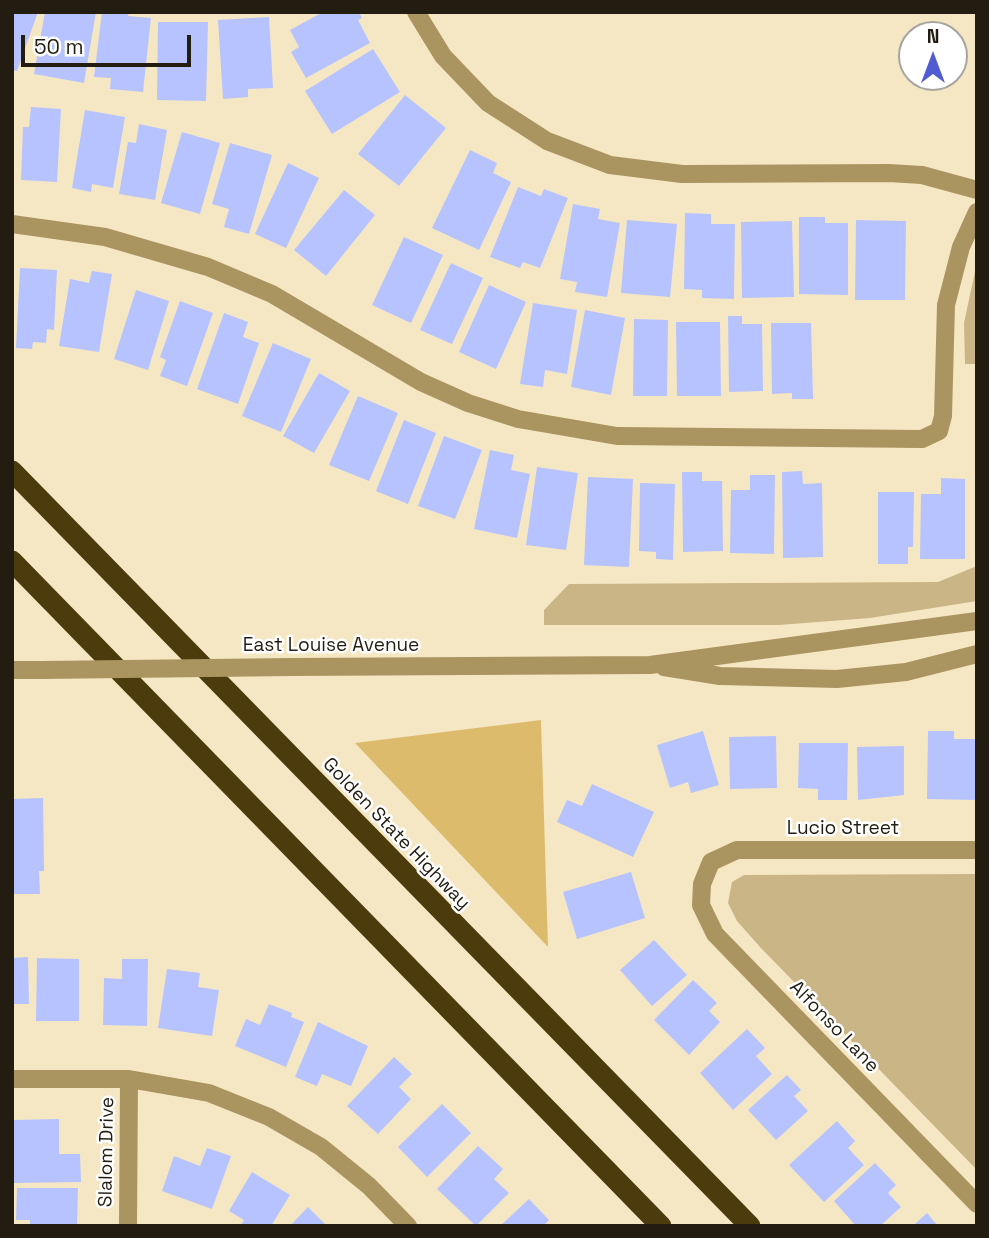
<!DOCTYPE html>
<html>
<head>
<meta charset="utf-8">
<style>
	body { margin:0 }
	#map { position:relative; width:989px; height:1238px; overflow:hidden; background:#f6e7c4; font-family:"Space Grotesk",sans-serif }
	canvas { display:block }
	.frame { position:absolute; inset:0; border:14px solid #221d10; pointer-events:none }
	.north { position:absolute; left:898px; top:21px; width:70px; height:70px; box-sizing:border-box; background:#fff; border:2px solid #a7a59f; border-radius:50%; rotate:0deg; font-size:19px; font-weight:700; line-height:28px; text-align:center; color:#221d10 }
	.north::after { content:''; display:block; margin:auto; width:24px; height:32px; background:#515bd2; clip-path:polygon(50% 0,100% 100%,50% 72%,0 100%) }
	.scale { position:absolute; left:21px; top:35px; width:170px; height:32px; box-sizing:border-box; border:4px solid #221d10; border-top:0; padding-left:9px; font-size:21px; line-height:24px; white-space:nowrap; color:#221d10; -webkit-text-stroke:5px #fff; paint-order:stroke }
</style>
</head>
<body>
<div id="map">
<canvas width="989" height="1238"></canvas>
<div class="frame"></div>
<div class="north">N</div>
<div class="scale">50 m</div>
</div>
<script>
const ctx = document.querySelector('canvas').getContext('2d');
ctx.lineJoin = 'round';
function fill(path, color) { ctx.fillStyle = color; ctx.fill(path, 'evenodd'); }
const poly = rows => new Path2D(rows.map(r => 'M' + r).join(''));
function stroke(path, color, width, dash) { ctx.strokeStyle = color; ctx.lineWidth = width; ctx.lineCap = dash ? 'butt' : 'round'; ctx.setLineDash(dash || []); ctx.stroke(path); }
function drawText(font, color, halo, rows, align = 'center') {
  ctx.font = font + ' "Space Grotesk",sans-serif'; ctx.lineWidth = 5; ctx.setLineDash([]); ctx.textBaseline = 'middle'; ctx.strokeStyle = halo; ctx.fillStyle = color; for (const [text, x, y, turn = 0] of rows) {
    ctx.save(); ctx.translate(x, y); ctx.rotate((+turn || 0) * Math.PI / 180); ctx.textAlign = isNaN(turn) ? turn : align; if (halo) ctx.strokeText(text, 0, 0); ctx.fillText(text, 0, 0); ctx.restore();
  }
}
const green = poly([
	[977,262,977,364,965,364,964,323],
	[977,566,977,601,870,618,779,625,544,625,544,610,569,584,938,582],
	[977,874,977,1170,760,947,737,921,728,903,732,882,744,875]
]);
const water = poly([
	[541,720,548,947,355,743]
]);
const building = poly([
	[12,12,38,12,17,71,12,70],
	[45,12,96,12,84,83,34,74],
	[102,12,129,12,128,16,151,18,143,92,110,89,111,78,94,77],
	[323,12,359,12,362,18,358,20,370,43,306,78,291,52,299,47,290,30],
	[269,17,273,88,248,89,248,97,223,99,218,20],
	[158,22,208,22,206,101,157,100],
	[373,49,400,92,332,134,305,91],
	[405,95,446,128,399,186,358,154],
	[31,107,61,109,57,182,21,180,23,127,29,127],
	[85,110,125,117,113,188,92,184,91,192,72,188],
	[139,124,167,130,155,200,119,194,128,142,136,143],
	[182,132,220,143,200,214,161,203],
	[230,143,272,155,249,234,224,227,229,209,212,204],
	[470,150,497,163,493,173,511,182,479,250,432,228],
	[288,163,319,178,286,248,255,234],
	[518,187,541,196,544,189,568,198,540,268,523,262,520,268,490,257],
	[344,190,375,215,326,276,294,250],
	[573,204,600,209,598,219,620,223,607,297,575,292,577,282,560,279],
	[685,213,711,214,711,224,735,224,734,299,702,298,702,290,684,289],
	[799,217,825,217,825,223,848,223,848,295,799,294],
	[627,220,677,224,670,297,621,293],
	[856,220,906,221,905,300,855,300],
	[792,221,794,297,742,298,741,222],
	[404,237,443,255,411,323,372,305],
	[451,263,483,278,452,344,420,330],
	[20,268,57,270,54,330,47,329,46,343,33,342,32,349,16,348],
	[92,271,112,274,99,352,59,346,70,279,89,283],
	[489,285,526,302,496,369,459,352],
	[136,290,169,301,148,370,114,359],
	[180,301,213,313,187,386,160,376,166,360,160,357],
	[533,303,577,310,567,374,545,370,543,387,520,384],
	[585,310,625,318,611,395,571,387],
	[224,313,248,322,243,337,259,343,238,404,197,389],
	[728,316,742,316,742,324,762,324,763,391,729,392],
	[634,319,668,320,667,396,633,396],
	[676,322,720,322,721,396,677,396],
	[771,323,811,323,813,399,792,399,792,393,772,394],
	[273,343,311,359,281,432,242,416],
	[319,373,350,391,314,453,283,436],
	[358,396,398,413,369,481,329,465],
	[404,420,436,433,408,504,376,491],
	[444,436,482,450,455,519,418,506],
	[490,450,514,455,511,470,530,474,517,538,474,529],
	[537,467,578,473,566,550,526,545],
	[802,471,803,484,822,483,823,557,783,558,782,472],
	[682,472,702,472,702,481,722,481,723,551,683,552],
	[750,475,775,475,774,554,730,553,731,490,750,490],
	[588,477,633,479,629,567,584,565],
	[941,478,965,479,965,559,920,559,921,494,941,494],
	[640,483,675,484,673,560,656,559,656,552,639,551],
	[878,492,914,492,913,547,908,547,908,564,878,564],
	[703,731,719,785,691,793,688,782,670,788,657,745],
	[928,731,954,731,954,739,977,739,977,800,927,799],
	[776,736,777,788,730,789,729,737],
	[799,743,848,743,847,800,818,800,818,789,798,788],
	[904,746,904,795,858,800,857,747],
	[592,784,654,812,633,857,557,822,567,800,582,806],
	[43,798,44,871,39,871,40,894,12,894,12,799],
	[631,872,645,918,577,939,563,892],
	[654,940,687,975,652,1006,620,970],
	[28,957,29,1004,12,1004,12,958],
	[37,958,79,959,79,1021,36,1021],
	[122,959,148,959,147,1026,103,1025,104,978,122,979],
	[167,969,200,973,198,987,219,990,212,1036,158,1028],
	[693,980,717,1003,709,1011,720,1022,689,1055,654,1020],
	[269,1004,292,1013,291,1017,304,1022,286,1067,235,1046,246,1019,260,1025],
	[318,1022,368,1046,351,1086,322,1074,317,1086,295,1077],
	[747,1029,765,1048,756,1056,772,1074,733,1110,700,1073],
	[394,1057,412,1074,399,1087,411,1099,378,1134,347,1106],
	[787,1075,801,1090,794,1096,808,1111,776,1140,748,1110],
	[442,1104,471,1133,427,1177,398,1147],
	[59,1119,59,1154,80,1154,81,1182,13,1183,13,1120],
	[837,1121,855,1141,848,1148,864,1165,824,1202,789,1165],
	[478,1146,503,1169,494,1179,509,1193,476,1226,437,1189],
	[207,1148,231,1156,212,1209,162,1191,174,1156,200,1166],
	[875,1163,896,1185,888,1193,901,1207,880,1226,856,1226,834,1201],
	[252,1172,290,1195,271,1226,240,1226,244,1220,229,1211],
	[17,1188,78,1188,77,1226,30,1226,30,1220,16,1220],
	[529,1199,549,1220,543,1226,500,1226],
	[308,1207,327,1226,290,1226],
	[927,1213,938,1226,913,1226]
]);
const minor = poly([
	[416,12,443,56,488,103,547,141,610,165,682,174,889,173,922,175,977,190],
	[12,224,105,237,208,267,272,294,421,382,468,403,518,419,617,436,922,439,939,431,943,416,946,305,961,247,977,212],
	[292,667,650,665,977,621],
	[664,667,720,676,837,679,906,672,977,654],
	[12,670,41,670],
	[977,850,737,850,711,862,702,884,701,905,715,934,977,1204],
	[12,1079,129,1079,209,1093,269,1117,321,1147,369,1186,408,1226],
	[128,1226,129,1079]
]);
const highway = poly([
	[12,471,750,1226],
	[12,561,661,1226]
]);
const minorBridge = poly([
	[41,670,292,667]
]);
const streetNames = [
	["East Louise Avenue",331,646],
	["Lucio Street",843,829],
	["Golden State Highway",396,834,46],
	["Alfonso Lane",834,1027,46],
	["Slalom Drive",107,1152,-89]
];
fill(green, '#c9b586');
fill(water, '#dcbb6c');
fill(building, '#b6c3fe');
stroke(minor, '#aa9460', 18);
stroke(highway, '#4c3b0c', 21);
stroke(minorBridge, '#aa9460', 18);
drawText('19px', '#221d10', '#fff', streetNames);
</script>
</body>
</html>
